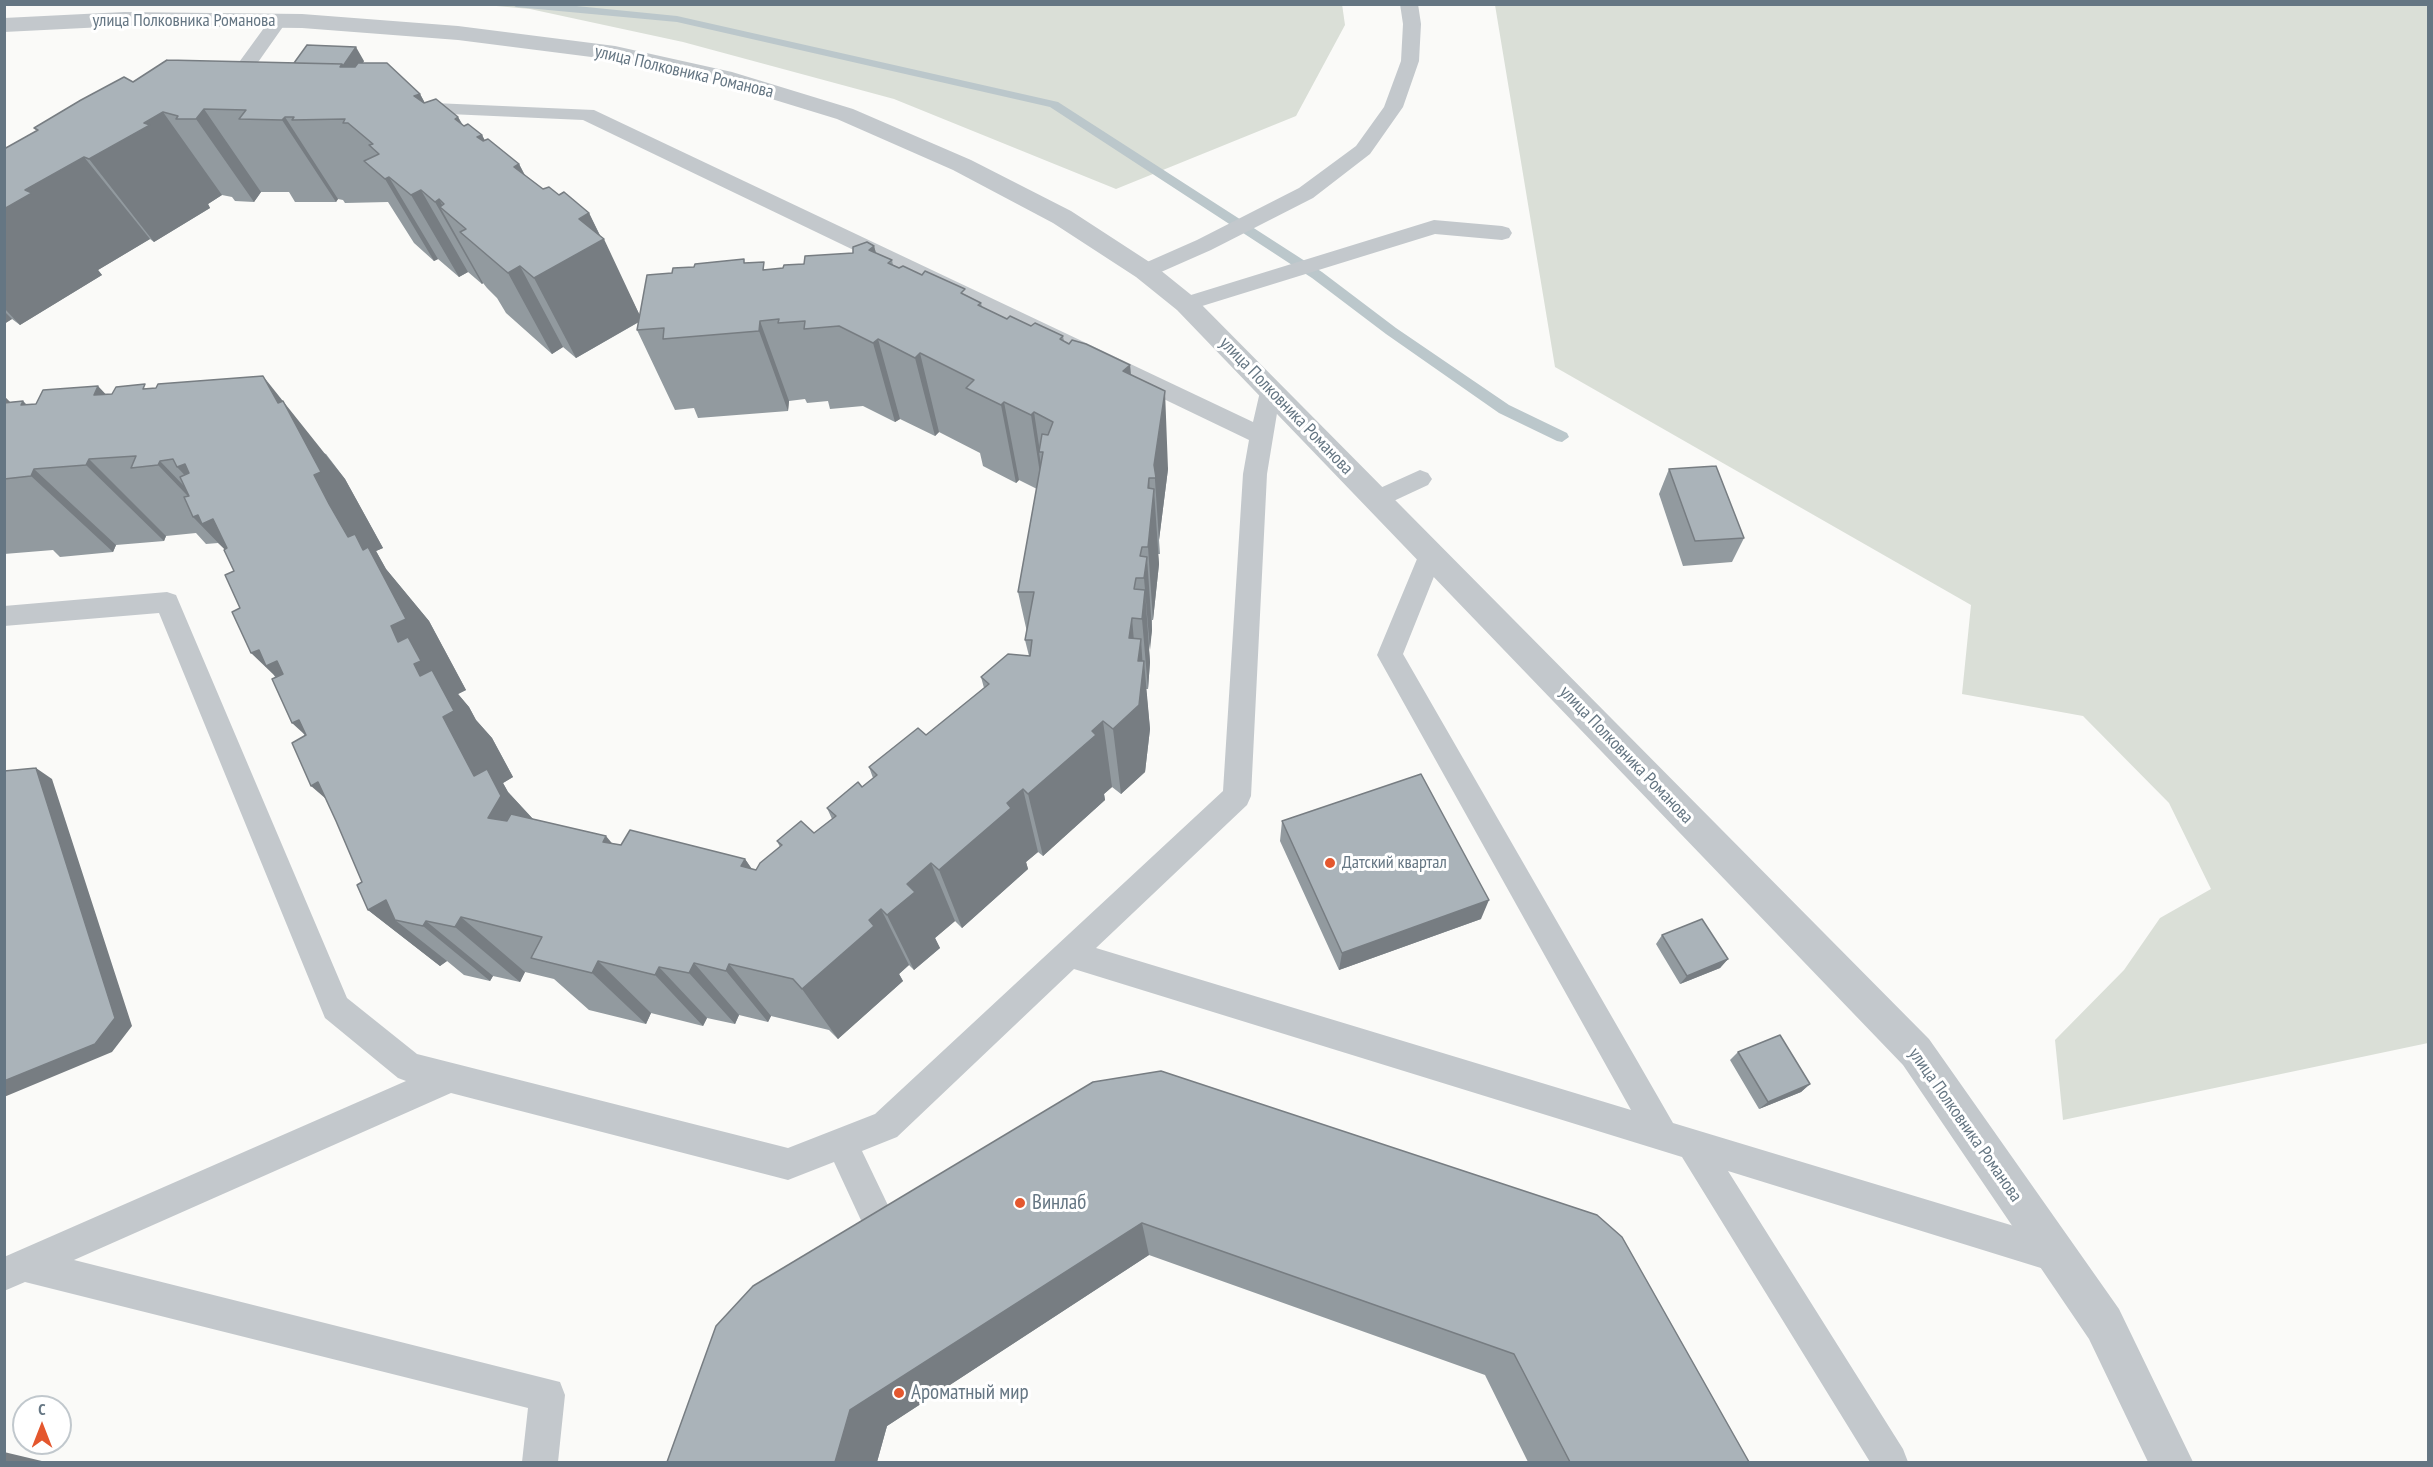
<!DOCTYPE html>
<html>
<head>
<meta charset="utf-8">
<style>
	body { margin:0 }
	#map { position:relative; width:2433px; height:1467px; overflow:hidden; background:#fafaf8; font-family:"PT Sans Narrow",sans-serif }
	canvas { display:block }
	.frame { position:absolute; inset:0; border:6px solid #657683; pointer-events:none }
	.north { position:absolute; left:12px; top:1395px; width:60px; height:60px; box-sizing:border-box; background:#fff; border:2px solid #c1c8cd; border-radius:50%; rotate:0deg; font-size:16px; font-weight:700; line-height:24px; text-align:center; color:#657683 }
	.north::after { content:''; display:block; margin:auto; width:21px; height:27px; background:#e4572e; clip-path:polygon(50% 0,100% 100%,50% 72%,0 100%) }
</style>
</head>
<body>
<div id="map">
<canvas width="2433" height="1467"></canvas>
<div class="frame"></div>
<div class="north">С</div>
</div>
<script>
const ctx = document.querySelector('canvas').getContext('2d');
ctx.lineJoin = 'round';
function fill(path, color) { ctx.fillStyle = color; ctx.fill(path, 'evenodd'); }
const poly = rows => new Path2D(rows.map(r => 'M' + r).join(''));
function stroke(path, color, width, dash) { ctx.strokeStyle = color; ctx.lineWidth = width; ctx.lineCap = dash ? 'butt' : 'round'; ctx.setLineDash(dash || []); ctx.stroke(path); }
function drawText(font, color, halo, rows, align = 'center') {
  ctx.font = font + ' "PT Sans Narrow",sans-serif'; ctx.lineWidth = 6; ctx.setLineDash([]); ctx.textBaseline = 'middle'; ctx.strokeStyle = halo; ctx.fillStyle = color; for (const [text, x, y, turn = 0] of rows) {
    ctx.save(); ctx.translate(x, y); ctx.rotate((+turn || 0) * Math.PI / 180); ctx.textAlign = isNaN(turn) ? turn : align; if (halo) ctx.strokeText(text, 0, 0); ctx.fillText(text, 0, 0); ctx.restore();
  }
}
const green = poly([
	[1342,4,1345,25,1296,116,1116,189,894,99,683,42,530,9,485,5],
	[1495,5,2428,5,2428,1043,2063,1120,2055,1040,2124,970,2160,918,2211,889,2169,803,2083,716,1962,694,1971,605,1555,367]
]);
const stream = poly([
	[511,4,556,4,677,16,1058,102,1322,272,1396,328,1509,405,1567,433,1569,437,1562,442,1557,441,1499,413,1386,334,1312,278,1050,107,677,22,516,7,511,4]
]);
const lane = poly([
	[1400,4,1418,4,1421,24,1419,61,1403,107,1370,154,1313,198,1211,250,1152,276,1138,276,1134,271,1138,266,1197,240,1299,188,1356,146,1384,107,1401,61,1403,24,1400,4],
	[278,16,287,21,235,95,221,95,219,91,221,87,272,17,278,16],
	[411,102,594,110,1253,422,1262,383,1270,381,1278,383,1281,389,1267,474,1251,796,1247,805,1096,948,1631,1110,1377,655,1422,547,1431,544,1440,547,1443,554,1403,654,1673,1123,2057,1239,2069,1244,2074,1256,2069,1268,2057,1273,1728,1171,1903,1449,1908,1462,1870,1462,1682,1157,1074,969,897,1137,862,1151,907,1245,902,1257,890,1262,878,1257,834,1162,788,1180,451,1093,74,1260,560,1382,565,1395,558,1462,522,1462,528,1408,25,1282,4,1291,4,1257,406,1081,398,1078,325,1018,159,613,4,626,4,606,167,592,176,595,347,998,417,1054,788,1148,875,1114,1223,791,1243,474,1249,440,583,120,404,112,401,108,411,102],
	[1434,220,1502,226,1509,228,1512,233,1509,238,1502,240,1435,234,1186,311,1178,309,1175,304,1178,299,1434,220],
	[1420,470,1428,473,1432,479,1428,485,1385,505,1377,508,1369,505,1365,499,1369,493,1420,470]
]);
const street = poly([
	[124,12,302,14,458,26,615,46,732,72,853,109,971,160,1071,211,1154,265,1195,298,1929,1039,2119,1309,2193,1462,2148,1462,2089,1339,1903,1065,1177,310,1136,277,1053,223,953,170,837,119,726,85,615,60,458,40,302,28,124,26,4,32,4,18,124,12]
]);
const wall = poly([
	[364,61,363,63,420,94,425,103,458,117,463,125,482,135,485,141,519,164,525,175,543,189,559,195,589,213,640,316,672,273,746,263,767,270,783,268,853,253,874,246,876,253,892,260,893,265,966,295,981,303,982,307,1007,319,1063,336,1064,341,1069,344,1130,365,1131,375,1168,469,1159,540,1160,554,1158,554,1159,564,1153,620,1152,620,1152,630,1149,650,1150,662,1148,689,1146,689,1150,729,1145,772,1121,794,1112,787,1104,794,1105,800,1043,856,1038,852,1026,862,1028,869,962,928,955,921,935,938,940,948,914,970,909,965,899,974,903,981,838,1039,829,1030,771,1016,768,1022,739,1015,735,1024,707,1018,703,1026,651,1013,646,1024,589,1010,554,979,525,972,520,982,493,976,490,981,464,975,447,961,440,966,368,910,362,882,305,736,240,608,234,571,225,549,218,543,206,544,196,533,166,536,164,541,116,545,113,552,60,557,53,550,4,554,4,396,10,402,23,401,26,405,149,389,326,454,345,479,383,548,376,551,386,569,429,621,466,690,458,694,469,707,476,720,492,738,513,777,503,783,508,792,533,819,613,844,621,845,745,859,752,869,756,870,780,847,777,841,814,833,832,819,827,808,862,787,873,778,869,767,926,735,984,688,981,677,1029,656,1025,640,1027,632,1018,592,1037,489,1019,480,1016,483,983,466,980,453,939,432,935,436,900,419,895,422,863,406,830,409,828,401,807,403,805,399,789,401,788,411,698,418,694,408,675,410,637,330,639,322,576,358,563,347,552,354,506,313,497,298,487,288,483,283,482,284,468,272,459,277,438,259,434,261,414,243,388,202,345,203,343,200,338,199,336,202,295,202,289,192,261,192,254,202,235,201,232,197,222,195,208,204,210,208,154,242,150,239,98,270,102,275,20,325,12,319,4,324,4,149,37,131,34,128,133,82,294,63],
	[1669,469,1744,538,1732,562,1683,566,1659,494],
	[1282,821,1481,919,1339,970,1280,841],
	[1662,935,1728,959,1720,968,1680,984,1656,944],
	[1738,1052,1810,1084,1801,1092,1759,1109,1730,1060],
	[1093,1082,1749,1462,1528,1462,1485,1375,1149,1255,887,1426,877,1462,667,1462]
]);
const shadedWall = poly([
	[356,47,364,61,351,80,340,67],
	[420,94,464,176,414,96],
	[204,109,261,192,254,202,196,119],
	[163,112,222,195,208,204,210,208,154,242,89,159,144,123],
	[285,117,338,199,336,202,282,120],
	[458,117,502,199,455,119],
	[482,135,524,217,477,137],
	[84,157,150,239,98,270,102,275,20,325,4,308,4,209,25,190],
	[519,164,560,246,514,167],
	[389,177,438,259,434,261,385,179],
	[421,190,468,272,459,277,411,195],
	[439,199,446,212,440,207,483,283,482,284,435,202],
	[589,213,602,240,604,239,642,320,576,358,534,278,579,219],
	[874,246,895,327,869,250],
	[520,266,563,347,552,354,508,273],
	[4,311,12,319,4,324],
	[760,321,789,401,788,411,759,331],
	[878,339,900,419,895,422,873,343],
	[920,353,939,432,935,436,915,358],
	[1130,365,1136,444,1123,371],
	[263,376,345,479,383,548,376,551,386,569,429,621,466,690,458,694,469,707,476,720,492,738,513,777,503,783,508,792,545,832,488,818,474,776,420,676,398,642,348,537,329,504,278,403],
	[98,386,168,460,160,461,233,537,265,591,193,517,198,515,211,520,158,465,94,395],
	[1165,391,1168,469,1159,540,1154,465],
	[4,396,10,402,4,465],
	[23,401,86,464,89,459,166,536,164,541,86,465,21,405],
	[1004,402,1019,480,1016,483,1001,405],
	[1034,412,1040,452,1039,452,1045,491,1043,493,1031,415],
	[185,464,249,543,177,467],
	[34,469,116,545,113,552,31,476],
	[1149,478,1151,515,1154,489,1159,564,1153,620,1148,547,1148,488],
	[1147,557,1152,630,1150,650,1144,578],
	[1145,590,1150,662,1148,689,1142,619],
	[1132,618,1138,688,1129,638],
	[1141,639,1143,670,1144,661,1150,729,1145,772,1121,794,1113,729,1138,661],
	[259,650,277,661,323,722,251,653],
	[299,720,364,789,292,723],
	[1103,721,1112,787,1104,794,1105,800,1043,856,1028,794,1092,731],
	[36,768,52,779,132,1026,112,1052,4,1097,4,1081],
	[318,782,383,848,311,786],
	[1023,789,1038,852,1026,862,1028,869,962,928,939,870,1007,803],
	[606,836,656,896,603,842],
	[745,859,784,917,741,866],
	[931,863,955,921,935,938,940,948,914,970,887,915,907,884],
	[386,900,395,920,447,961,440,966,368,910],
	[1489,900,1481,919,1339,970,1342,953],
	[881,909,909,965,899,974,903,981,838,1039,802,989,869,920],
	[461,917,525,972,520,982,455,927],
	[426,921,493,976,490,981,423,926],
	[1728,959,1720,968,1680,984,1687,976],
	[598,961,651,1013,646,1024,592,973],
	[694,963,739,1015,735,1024,689,973],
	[729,964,771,1016,768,1022,726,971],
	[659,967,707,1018,703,1026,655,975],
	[1810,1084,1801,1092,1759,1109,1768,1102],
	[1142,1223,1149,1255,887,1426,877,1462,835,1462,850,1410],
	[4,1452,46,1462,4,1462]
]);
const building = poly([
	[307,45,356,47,343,66,342,64,294,63,307,45],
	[167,60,342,64,340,67,355,67,358,63,387,63,420,94,414,96,424,103,436,99,458,117,455,119,464,126,468,124,482,135,477,137,483,141,488,139,519,164,514,167,543,189,549,187,559,195,564,192,589,213,579,219,604,239,534,278,520,266,508,273,460,232,466,229,440,207,444,204,439,199,435,202,421,190,411,195,389,177,385,179,364,161,379,154,369,145,373,144,348,123,343,123,345,119,292,120,294,117,285,117,282,120,239,119,246,110,204,109,196,119,176,119,178,116,163,112,144,123,150,125,89,159,84,157,25,190,32,193,4,209,4,149,38,130,34,128,81,100,124,77,133,82,167,60],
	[867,242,874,246,869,250,892,260,888,263,899,268,903,266,922,275,925,271,965,289,961,293,981,303,978,305,1007,319,1010,316,1031,326,1035,323,1063,336,1060,339,1069,344,1072,340,1086,344,1130,365,1123,371,1165,391,1154,465,1156,478,1149,478,1148,488,1154,489,1148,547,1142,547,1140,556,1147,557,1144,578,1136,578,1134,589,1145,590,1142,619,1132,618,1129,638,1141,639,1138,661,1144,661,1139,705,1113,729,1103,721,1092,731,1096,735,1028,794,1023,789,1007,803,1011,808,939,870,931,863,907,884,915,892,887,915,881,909,869,920,874,926,802,989,793,979,729,964,726,971,694,963,689,973,659,967,655,975,598,961,592,973,531,958,542,937,461,917,455,927,426,921,423,926,395,920,386,900,368,910,357,885,362,882,336,821,318,782,311,786,292,743,306,735,299,720,292,723,272,679,283,674,277,661,266,666,259,650,251,653,232,612,240,608,225,575,234,571,224,550,227,548,213,519,202,524,198,515,193,517,184,497,189,496,180,477,189,473,185,464,177,467,173,459,160,461,158,465,131,468,136,456,89,459,86,465,34,469,31,476,4,479,4,403,23,401,21,405,36,404,43,390,98,386,94,395,112,394,116,387,145,384,143,389,156,388,158,384,263,376,278,403,283,401,321,472,314,475,329,504,348,537,355,534,363,550,368,547,406,619,391,626,398,642,408,637,421,661,414,664,420,676,432,670,454,711,443,717,474,776,487,769,501,796,488,818,507,821,511,814,606,836,603,842,621,845,630,830,745,859,741,866,756,870,760,863,782,845,777,841,801,821,814,833,836,816,827,808,858,782,862,787,877,775,869,767,918,728,926,735,989,684,981,677,1008,654,1030,656,1032,640,1025,640,1034,592,1018,592,1043,452,1039,452,1042,434,1048,435,1053,422,1034,412,1031,415,1004,402,1001,405,966,388,974,380,920,353,915,358,878,339,873,343,839,326,804,329,805,321,778,323,779,319,760,321,759,331,663,339,664,328,637,330,647,275,672,273,673,268,694,267,695,264,744,259,744,263,764,262,763,270,783,268,784,265,804,264,805,256,853,253,853,247,867,242],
	[1716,466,1744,538,1695,541,1669,469,1716,466],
	[36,768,115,1018,95,1044,4,1081,4,771,36,768],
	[1421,774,1489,900,1342,953,1282,821,1421,774],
	[1702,919,1728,959,1687,976,1662,935,1702,919],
	[1780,1035,1810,1084,1768,1102,1738,1052,1780,1035],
	[1161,1071,1597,1215,1622,1237,1749,1462,1570,1462,1514,1354,1142,1223,850,1410,835,1462,667,1462,716,1326,753,1286,1093,1082,1161,1071]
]);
const markers = [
	[1330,863,6,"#e4572e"],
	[1020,1203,6,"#e4572e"],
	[899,1393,6,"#e4572e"]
];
const streetNames = [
	["улица Полковника Романова",184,21],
	["улица Полковника Романова",684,72,13],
	["улица Полковника Романова",1286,406,46],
	["улица Полковника Романова",1626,755,46],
	["улица Полковника Романова",1965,1125,55]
];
const poiNames = [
	["Датский квартал",1342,863]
];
const nearPoinames = [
	["Винлаб",1032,1203],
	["Ароматный мир",911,1393]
];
fill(green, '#dadfd7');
fill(stream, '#bbc7cb');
fill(lane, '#c3c8cc');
fill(street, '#c3c8cc');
fill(wall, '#929a9f');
fill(shadedWall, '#777d82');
fill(building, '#aab3b9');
stroke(building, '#777d82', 1.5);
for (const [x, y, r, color] of markers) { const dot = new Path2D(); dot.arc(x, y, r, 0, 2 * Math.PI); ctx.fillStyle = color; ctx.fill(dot); stroke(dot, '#fff', 2); }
drawText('18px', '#657683', '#fff', streetNames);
drawText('18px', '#657683', '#fff', poiNames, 'left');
drawText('21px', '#657683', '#fff', nearPoinames, 'left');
</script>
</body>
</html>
